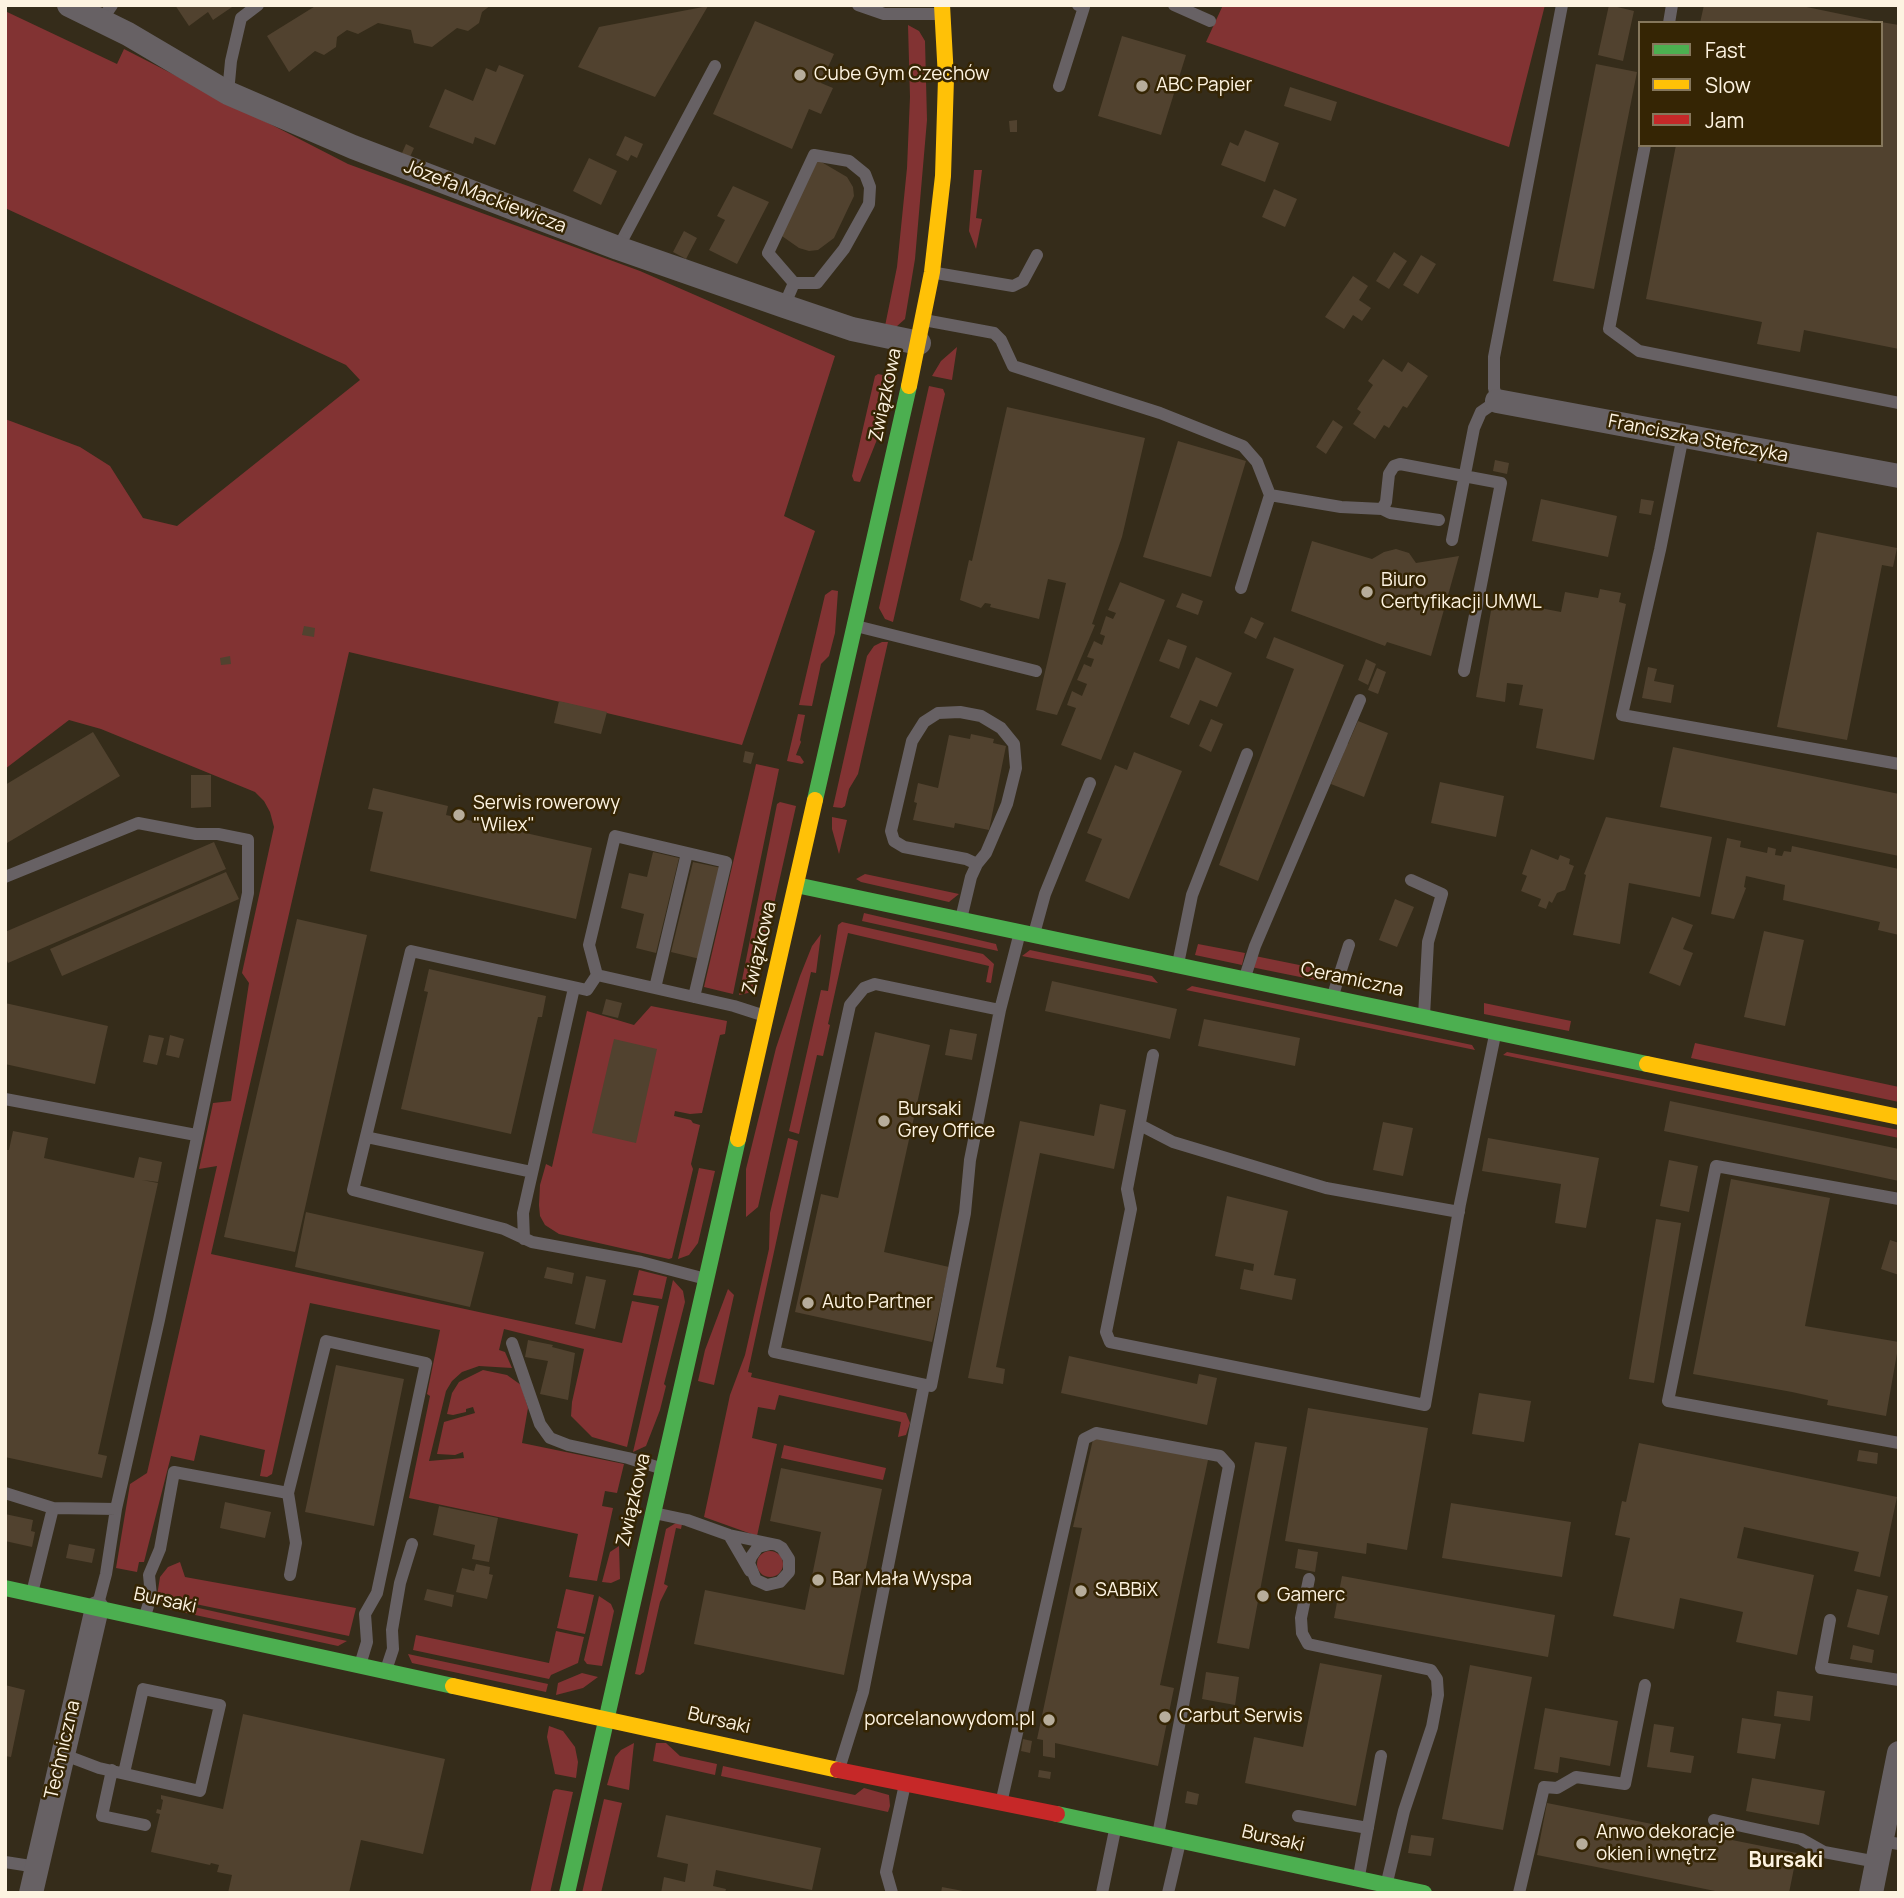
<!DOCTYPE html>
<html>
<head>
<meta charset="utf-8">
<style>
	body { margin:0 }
	#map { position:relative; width:1904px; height:1898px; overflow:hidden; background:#352c1a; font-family:Manrope,sans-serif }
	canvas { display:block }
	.frame { position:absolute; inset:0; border:7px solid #fdf3e1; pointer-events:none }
	.legend { position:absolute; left:1638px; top:21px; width:245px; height:126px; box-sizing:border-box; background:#352504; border:2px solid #85775c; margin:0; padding:9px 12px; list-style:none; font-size:21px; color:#fdf3e1 }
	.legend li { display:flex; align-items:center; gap:14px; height:35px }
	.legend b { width:35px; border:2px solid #85775c }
</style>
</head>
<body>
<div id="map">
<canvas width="1904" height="1898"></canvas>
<div class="frame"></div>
<ul class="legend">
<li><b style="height:9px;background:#4caf50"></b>Fast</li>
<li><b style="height:9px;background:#ffc107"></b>Slow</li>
<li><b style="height:9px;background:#c62828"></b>Jam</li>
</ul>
</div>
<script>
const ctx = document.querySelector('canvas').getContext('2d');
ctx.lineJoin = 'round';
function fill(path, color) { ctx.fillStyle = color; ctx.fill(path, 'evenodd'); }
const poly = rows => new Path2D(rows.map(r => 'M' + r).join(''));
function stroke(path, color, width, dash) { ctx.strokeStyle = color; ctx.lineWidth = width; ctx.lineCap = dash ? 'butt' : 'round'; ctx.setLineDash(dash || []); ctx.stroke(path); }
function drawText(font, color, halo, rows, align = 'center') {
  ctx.font = font + ' Manrope,sans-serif'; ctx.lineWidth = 5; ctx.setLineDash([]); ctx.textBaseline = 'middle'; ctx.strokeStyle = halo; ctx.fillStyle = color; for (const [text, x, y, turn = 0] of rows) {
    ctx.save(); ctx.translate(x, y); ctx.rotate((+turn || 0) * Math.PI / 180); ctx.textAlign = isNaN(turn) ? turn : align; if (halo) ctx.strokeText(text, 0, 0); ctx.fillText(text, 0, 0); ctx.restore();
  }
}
const green = poly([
	[1223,5,1545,5,1509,147,1206,42],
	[5,11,117,64,124,49,348,164,640,271,835,356,784,516,815,531,742,745,349,652,211,1254,622,1343,632,1301,659,1306,627,1447,592,1437,571,1416,572,1402,584,1349,504,1329,499,1350,505,1352,512,1368,479,1366,462,1372,452,1381,446,1391,429,1461,464,1458,463,1452,455,1455,437,1454,444,1422,475,1413,473,1407,466,1409,466,1412,453,1415,447,1414,452,1393,459,1382,483,1370,507,1375,521,1385,528,1408,522,1443,624,1464,617,1493,605,1491,602,1506,613,1508,597,1581,569,1577,578,1534,409,1498,430,1396,427,1394,440,1330,310,1303,272,1474,267,1477,260,1476,265,1450,200,1435,194,1461,171,1456,144,1562,139,1562,137,1572,116,1568,130,1484,147,1473,217,1166,199,1169,213,1103,231,1101,249,983,242,973,274,827,270,812,264,801,255,792,101,729,69,720,5,769,5,419,80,447,110,466,143,518,177,526,360,380,346,365,5,208],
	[908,25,919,31,925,41,927,120,915,259,905,319,896,327,885,326,897,267,907,168,910,97],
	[974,170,982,170,976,218,982,219,976,249,969,231],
	[957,347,952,380,932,376,941,361],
	[878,374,892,377,880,432,860,482,854,481,852,476,875,376],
	[929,386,943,389,945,394,893,622,885,619,879,608],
	[832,590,838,591,835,633,829,656,821,664,812,706,799,705,825,595],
	[882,642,888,642,858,774,849,789,845,806,842,808,833,807,867,656,874,646],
	[798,714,805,715,800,740,801,742,796,755,800,756,804,762,802,764,787,761],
	[756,764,779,769,733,994,704,987],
	[780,802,796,806,756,985,748,993,739,995,777,804],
	[832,817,847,820,839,854,832,829],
	[865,874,959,894,949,902,861,882,856,879],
	[864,913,996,944,998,951,862,921],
	[842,922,983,954,994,964,991,983,986,982,989,966,848,933,828,1024,830,1025,823,1056,817,1055,799,1134,789,1131,821,990,828,991,838,925],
	[821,934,816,973,811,972,758,1207,746,1217,746,1169,776,1048,800,976,812,946],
	[1198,944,1245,953,1242,965,1195,955],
	[1030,950,1152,976,1158,983,1022,956],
	[1255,956,1319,969,1315,980,1251,967],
	[1192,986,1472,1045,1475,1050,1186,990],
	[1484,1003,1571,1021,1569,1031,1484,1014],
	[651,1006,727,1021,725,1034,720,1035,702,1113,690,1114,675,1111,674,1116,691,1120,693,1123,700,1125,691,1164,693,1169,672,1258,669,1259,559,1234,545,1225,540,1216,539,1205,540,1185,546,1164,552,1167,587,1011,634,1025],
	[1695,1043,1899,1087,1899,1102,1691,1058],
	[1507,1052,1899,1130,1899,1138,1503,1055],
	[788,1138,798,1141,748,1372,752,1373,751,1377,906,1413,910,1423,906,1435,898,1437,901,1422,779,1395,775,1410,758,1407,752,1438,777,1444,757,1536,704,1517,730,1395,745,1355,769,1249,770,1213],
	[699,1168,715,1171,698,1243,689,1255,678,1259],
	[639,1270,667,1277,662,1299,633,1295],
	[673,1280,683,1291,685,1302,664,1384,666,1386,660,1410,646,1446,633,1452],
	[728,1289,734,1295,714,1385,698,1381,705,1350],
	[784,1445,886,1468,883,1480,781,1458],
	[676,1523,682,1524,681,1529,676,1528,664,1584,668,1586,660,1602,644,1672,640,1675,635,1674,666,1529],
	[619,1546,620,1579,611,1583,602,1582,610,1552],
	'757 1564a13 13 0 1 1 26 0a13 13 0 1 1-26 0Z',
	[180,1562,185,1577,356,1608,349,1636,157,1596,160,1577,168,1567],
	[566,1589,594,1595,585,1634,557,1628],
	[599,1596,611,1604,614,1611,602,1666,587,1664,584,1660],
	[158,1599,347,1641,338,1646,163,1608],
	[556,1631,584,1637,578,1663,551,1675,549,1679,413,1650,416,1635,549,1663],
	[408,1654,548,1684,546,1692,412,1663],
	[582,1673,598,1677,583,1688,556,1695,558,1683],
	[549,1726,563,1731,575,1747,578,1762,576,1778,555,1774,547,1737],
	[634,1743,629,1790,607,1785,615,1757,621,1750],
	[656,1743,666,1743,680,1756,717,1764,715,1775,653,1761],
	[723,1766,855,1795,864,1788,889,1795,890,1806,888,1812,721,1776],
	[556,1789,573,1792,550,1893,530,1893,553,1791],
	[604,1799,622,1803,601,1893,582,1893]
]);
const building = poly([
	[175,5,235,5,213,20,208,12,189,26],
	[317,5,491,5,482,12,479,23,468,31,457,28,432,47,414,43,411,30,378,23,358,34,347,30,337,37,336,47,324,55,315,51,289,72,267,36],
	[1609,5,1634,11,1623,61,1598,55],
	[1704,5,1797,5,1879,22,1700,23],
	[708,6,655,97,578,67,599,27],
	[755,21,834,54,821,83,833,88,821,114,809,109,792,149,713,114],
	[1881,22,1899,25,1899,349,1804,330,1800,352,1757,344,1762,322,1646,299,1676,145,1881,145],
	[1122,36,1186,55,1161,135,1098,116],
	[1596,64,1637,72,1594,289,1553,281],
	[499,65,524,75,495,145,475,137,473,144,429,127,445,89,473,101,486,68,496,72],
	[1290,87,1337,102,1331,121,1284,106],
	[1017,120,1017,132,1010,132,1009,121],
	[1245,130,1279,143,1265,182,1221,165,1230,142,1238,146],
	[625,136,643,144,637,158,631,155,628,161,616,155],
	[406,144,414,148,410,157,402,153],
	[589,158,617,171,601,205,573,191],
	[818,160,847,177,853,187,854,196,834,238,818,250,809,251,799,248,779,234],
	[733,186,769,202,737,264,709,250,725,220,717,216],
	[1274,189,1297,199,1285,227,1262,217],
	[684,231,697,238,686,259,673,252],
	[1394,252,1407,261,1389,289,1376,281],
	[1421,255,1436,264,1418,294,1403,285],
	[1353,276,1368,286,1359,300,1371,308,1362,321,1353,315,1344,329,1325,317],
	[1383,359,1402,372,1408,362,1428,376,1407,408,1403,406,1389,428,1384,425,1375,439,1353,424,1361,412,1357,409,1373,385,1368,381],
	[1007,407,1145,438,1122,537,1092,624,1095,625,1057,715,1036,710,1066,583,1048,579,1039,619,990,607,991,604,985,603,981,608,960,600,969,560,972,561],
	[1333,420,1343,427,1326,454,1316,447],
	[1178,441,1246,461,1211,577,1143,557],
	[1495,460,1509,463,1507,474,1493,471],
	[1541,499,1617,516,1608,557,1532,541],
	[1641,499,1654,501,1651,515,1639,513],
	[1817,532,1897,548,1893,567,1882,565,1847,740,1777,727],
	[1312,541,1372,559,1384,552,1396,549,1409,553,1416,563,1459,556,1431,656,1387,642,1385,646,1291,611],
	[1120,582,1165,600,1101,760,1061,745,1076,708,1067,705,1072,691,1082,696,1087,684,1077,680,1084,664,1091,667,1094,659,1087,657,1094,641,1102,645,1105,636,1100,634,1106,616,1113,619,1116,613,1108,610],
	[1600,589,1621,593,1619,602,1626,604,1594,760,1536,748,1543,709,1519,705,1523,685,1507,683,1505,702,1476,697,1493,599,1561,612,1565,592,1598,598],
	[1182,593,1203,601,1198,615,1176,607],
	[1251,617,1264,623,1256,639,1244,633],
	[304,626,315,628,314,637,302,635],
	[1274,637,1344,665,1258,881,1219,865,1294,669,1266,658],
	[1168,639,1187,646,1179,669,1159,661],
	[230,656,231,664,221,665,220,658],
	[1196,657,1232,673,1217,707,1200,700,1189,725,1170,717],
	[1366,659,1376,664,1368,685,1358,680],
	[1648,667,1657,669,1654,681,1674,685,1671,703,1642,698],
	[1377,668,1386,672,1378,694,1368,690],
	[559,701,607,712,601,734,554,723],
	[1211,719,1223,724,1211,752,1199,746],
	[1358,721,1388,733,1364,797,1331,784,1344,752,1341,741,1348,744],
	[93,732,120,776,7,843,5,840,5,785],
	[971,734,994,739,993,743,1006,746,989,830,955,823,954,828,913,820,917,803,914,802,918,783,938,788,949,735,970,739],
	[1673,747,1899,794,1899,856,1660,807],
	[745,751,754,753,751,764,743,762],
	[1134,752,1182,771,1129,899,1085,881,1102,839,1087,833,1115,765,1127,770],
	[191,775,211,775,211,807,191,808],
	[1440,782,1504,796,1496,837,1431,823],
	[373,788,448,806,446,815,592,848,576,919,370,871,383,812,368,809],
	[1606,817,1712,837,1700,897,1629,883,1620,944,1573,935,1586,875,1584,874],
	[1727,838,1741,841,1740,847,1767,853,1768,847,1776,849,1775,855,1782,856,1784,851,1791,852,1792,846,1899,869,1899,935,1878,930,1880,922,1783,900,1785,885,1746,876,1744,887,1746,888,1734,919,1711,914],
	[214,842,226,869,8,963,5,956,5,932],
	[1531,849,1558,860,1560,855,1570,859,1569,864,1574,866,1565,890,1557,893,1552,903,1549,901,1546,909,1538,906,1541,899,1521,891,1527,876,1522,874],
	[653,852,679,858,656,953,636,948,644,914,621,908,629,873,647,877],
	[693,862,722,868,700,959,671,952],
	[226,872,239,899,62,976,50,949],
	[1395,899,1414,907,1397,947,1379,940],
	[1672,917,1693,925,1683,949,1693,953,1680,986,1649,973],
	[297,919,367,935,295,1252,224,1237],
	[1764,931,1804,940,1785,1026,1744,1017],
	[429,969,546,996,542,1017,538,1017,511,1134,401,1109,428,992,424,991],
	[1052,981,1177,1009,1170,1039,1045,1011],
	[606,999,622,1003,618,1018,602,1014],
	[5,1003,108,1026,95,1084,5,1064],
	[1204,1019,1300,1038,1295,1066,1198,1046],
	[950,1029,977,1034,972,1060,945,1055],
	[875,1032,930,1045,884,1252,949,1267,932,1342,795,1312,821,1194,838,1198],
	[149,1035,164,1038,157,1065,143,1062],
	[170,1035,184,1039,179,1058,166,1055],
	[614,1039,657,1049,636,1143,592,1133],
	[1670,1101,1899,1149,1899,1181,1664,1131],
	[1100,1104,1126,1110,1114,1169,1040,1153,996,1367,1005,1369,1003,1384,968,1378,1020,1121,1094,1136],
	[1383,1122,1413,1128,1403,1176,1373,1170],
	[13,1131,48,1138,44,1158,134,1178,139,1157,162,1162,158,1182,142,1180,158,1183,98,1454,107,1456,102,1478,5,1457,5,1403,7,1394,5,1394,5,1150,9,1150],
	[1488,1138,1599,1158,1586,1228,1555,1223,1561,1184,1482,1171],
	[1669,1160,1698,1166,1689,1212,1660,1206],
	[1731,1179,1830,1198,1805,1326,1899,1342,1886,1416,1827,1405,1828,1400,1792,1392,1693,1374],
	[1227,1196,1288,1211,1274,1275,1296,1279,1292,1300,1240,1289,1244,1269,1253,1271,1254,1264,1215,1256],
	[306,1212,484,1252,470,1307,295,1267],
	[1656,1219,1681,1223,1654,1383,1629,1379],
	[1890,1240,1899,1243,1899,1275,1881,1269],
	[547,1267,574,1273,572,1284,544,1278],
	[586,1276,606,1280,595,1329,575,1324],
	[528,1340,553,1345,552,1347,575,1353,568,1400,540,1394,548,1361,525,1357],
	[1069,1356,1197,1384,1199,1374,1217,1378,1207,1425,1061,1393],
	[336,1365,404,1379,374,1526,305,1512],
	[1479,1393,1531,1401,1524,1442,1472,1434],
	[1308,1408,1428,1428,1407,1550,1367,1543,1366,1554,1285,1541],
	[1094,1435,1208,1460,1160,1685,1174,1688,1158,1766,1055,1743,1055,1758,1043,1756,1043,1740,1037,1739,1082,1528,1073,1527],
	[1255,1442,1287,1447,1249,1649,1217,1643],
	[1639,1443,1897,1497,1880,1577,1854,1571,1859,1552,1744,1527,1737,1558,1814,1575,1797,1655,1736,1642,1743,1612,1680,1598,1674,1629,1613,1616,1630,1538,1615,1535,1622,1501,1626,1502],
	[1859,1450,1878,1453,1877,1464,1857,1461],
	[781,1468,882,1489,844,1675,694,1644,705,1590,805,1610,821,1532,770,1521],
	[225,1502,271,1512,265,1538,220,1528],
	[1451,1503,1571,1522,1562,1577,1442,1558],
	[439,1506,498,1518,489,1562,472,1559,475,1545,433,1535],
	[5,1514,33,1520,31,1531,35,1532,32,1547,5,1541],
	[69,1544,95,1549,92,1563,66,1558],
	[1298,1549,1318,1552,1315,1572,1295,1568],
	[476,1564,490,1567,489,1574,493,1575,487,1599,456,1592,462,1568,474,1571],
	[1342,1576,1555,1615,1548,1657,1334,1618],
	[427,1589,454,1595,452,1607,424,1600],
	[1857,1589,1888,1596,1879,1635,1847,1627],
	[1853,1645,1874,1650,1872,1663,1850,1659],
	[1320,1663,1382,1675,1356,1806,1245,1783,1254,1737,1303,1747],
	[1470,1665,1532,1677,1503,1830,1442,1819],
	[1206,1672,1239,1677,1235,1705,1202,1699],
	[5,1685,25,1690,11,1757,5,1756],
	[1777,1691,1813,1696,1810,1721,1774,1716],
	[1545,1708,1618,1721,1610,1766,1560,1757,1558,1773,1534,1769],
	[243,1714,445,1759,423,1854,361,1840,349,1893,228,1893,232,1875,217,1872,219,1865,211,1863,210,1865,151,1852,160,1814,156,1813,157,1809,161,1810,163,1800,161,1799,161,1795,223,1809],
	[1742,1718,1781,1724,1775,1759,1737,1753],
	[1654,1724,1674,1727,1670,1752,1694,1756,1691,1773,1647,1767],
	[1023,1739,1032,1741,1030,1753,1021,1751],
	[1039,1770,1051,1772,1050,1779,1038,1777],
	[1752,1778,1825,1791,1819,1825,1746,1811],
	[1187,1791,1199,1794,1197,1805,1185,1803],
	[1547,1803,1797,1853,1789,1893,1725,1893,1537,1855],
	[666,1815,821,1848,812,1890,716,1870,713,1886,726,1889,725,1893,661,1893,664,1877,685,1882,688,1864,657,1857],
	[1411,1835,1434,1838,1431,1856,1408,1853],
	[942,1887,963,1891,963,1893,941,1893]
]);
const lane = poly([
	[858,5,884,14,940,14],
	[1174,5,1210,21],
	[101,21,112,5],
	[1669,23,1672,5],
	[1059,86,1084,7,1078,5],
	[228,93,231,61,241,18,258,5],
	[1645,145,1609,329,1639,351,1899,403],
	[618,248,715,66],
	[936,273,1013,286,1023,281,1037,255],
	[784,306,794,283,817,283,844,249,869,204,870,187,865,174,849,161,814,155,768,253,794,283],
	[924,320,994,333,1001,340,1013,366,1160,413,1243,446,1257,462,1270,495,1341,507,1382,509,1390,513,1439,520],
	[1683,436,1660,550,1622,715,1899,764],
	[1382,509,1386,502,1389,474,1394,466,1400,464,1501,483,1464,671],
	[1452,540,1474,428,1481,412,1497,401,1494,388,1494,357,1562,5],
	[1241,588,1270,495],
	[856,626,1036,671],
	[5,877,138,823,196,834,218,834,248,840,248,893,159,1320,116,1509,106,1574,97,1608],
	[1411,880,1442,894,1428,942,1424,1016],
	[961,919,971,877,977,864,986,853,1007,804,1016,768,1014,744,1001,728,981,716,960,712,938,713,924,722,912,741,891,831,894,841,904,847,966,859,977,864],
	[1034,934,1045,894,1090,783],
	[1178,964,1192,895,1247,754],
	[597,975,589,945,615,836,726,862,694,997],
	[1245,977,1255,946,1360,700],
	[655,988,687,853],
	[1333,995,1349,945],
	[1000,1010,875,984,864,988,850,1005,774,1352,931,1386,965,1213,970,1160,1000,1010,1019,936],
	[1153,1055,1127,1189,1131,1209,1106,1332,1110,1342,1425,1405,1460,1204,1495,1035],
	[5,1099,196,1135],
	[1140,1125,1173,1142,1326,1188,1459,1212],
	[366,1137,532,1172],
	[1899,1199,1716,1166,1668,1401,1899,1443],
	[524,1239,523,1213,574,988],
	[706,1279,641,1262,532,1242,504,1229,353,1190,411,951,587,990,597,975,734,1006,765,1016],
	[512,1343,540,1424,550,1438,568,1445,628,1458,660,1468],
	[5,1493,53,1508,116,1509],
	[288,1493,326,1341,426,1363,377,1593,365,1614,367,1642,360,1665],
	[654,1513,687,1520,729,1535,777,1545,782,1548,789,1559,789,1572,780,1582,767,1585,756,1580,749,1563,751,1557,758,1547,770,1544],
	[729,1535,750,1571],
	[1309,1579,1301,1618,1302,1633,1308,1644,1431,1670,1437,1679,1438,1695,1432,1727,1404,1811,1387,1882],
	[32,1593,53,1508],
	[145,1616,151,1596,149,1575,160,1549,174,1472,288,1493,296,1543,290,1575],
	[1830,1620,1821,1668,1899,1680],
	[386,1670,393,1649,392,1630,400,1583,412,1544],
	[62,1754,99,1768,200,1791,220,1705,143,1689,124,1773],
	[839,1769,863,1692,924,1385],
	[112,1770,102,1816,145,1825],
	[1002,1799,1084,1439,1096,1433,1220,1456,1229,1466,1158,1835],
	[1298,1816,1368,1828],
	[1714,1820,1801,1839,1824,1852,1877,1862],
	[1881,1841,1899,1844],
	[5,1862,37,1867],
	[1359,1876,1381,1756],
	[892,1893,886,1872,905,1784],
	[1102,1893,1115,1830],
	[1168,1893,1180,1842],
	[1519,1893,1544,1787,1557,1788,1576,1777,1625,1784,1645,1685]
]);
const street = poly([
	[69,5,128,34,228,93,353,147,618,248,784,306,852,329,919,343],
	[1497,401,1899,476],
	[31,1893,97,1608],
	[1871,1893,1899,1753]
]);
const fast = poly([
	[815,800,909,386],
	[796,885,1647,1064],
	[5,1588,453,1686],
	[1057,1814,1424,1893],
	[567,1893,738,1139]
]);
const slow = poly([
	[909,386,932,272,943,176,946,78,942,5],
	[1647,1064,1899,1117],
	[738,1139,815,800],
	[453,1686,838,1770]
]);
const jam = poly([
	[838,1770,1057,1814]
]);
const markers = [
	[800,75,7,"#b7ad9b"],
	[1142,86,7,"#b7ad9b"],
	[1367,592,7,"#b7ad9b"],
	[459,815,7,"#b7ad9b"],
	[884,1121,7,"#b7ad9b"],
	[808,1303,7,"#b7ad9b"],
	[818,1580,7,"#b7ad9b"],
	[1081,1591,7,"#b7ad9b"],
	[1263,1596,7,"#b7ad9b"],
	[1165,1717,7,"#b7ad9b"],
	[1049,1720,7,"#b7ad9b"],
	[1582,1844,7,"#b7ad9b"]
];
const poiNames = [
	["Cube Gym Czechów",814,75],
	["ABC Papier",1156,86],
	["Biuro",1381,581],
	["Certyfikacji UMWL",1381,603],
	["Serwis rowerowy",473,804],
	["\"Wilex\"",473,826],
	["Bursaki",898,1110],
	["Grey Office",898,1132],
	["Auto Partner",822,1303],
	["Bar Mała Wyspa",832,1580],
	["SABBiX",1095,1591],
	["Gamerc",1277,1596],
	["Carbut Serwis",1179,1717],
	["porcelanowydom.pl",1035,1720,"right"],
	["Anwo dekoracje",1596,1833],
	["okien i wnętrz",1596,1855]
];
const streetNames = [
	["Józefa Mackiewicza",485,197,21],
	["Związkowa",886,395,-78],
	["Franciszka Stefczyka",1698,439,11],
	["Związkowa",760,948,-77],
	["Ceramiczna",1352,980,12],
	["Związkowa",634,1500,-77],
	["Bursaki",165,1601,12],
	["Bursaki",719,1721,13],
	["Techniczna",63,1750,-77],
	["Bursaki",1273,1839,13]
];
const neighbourhoodNames = [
	["Bursaki",1786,1861]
];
fill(green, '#823333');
fill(building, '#51422f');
stroke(lane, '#676164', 12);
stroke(street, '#676164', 24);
stroke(fast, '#4caf50', 16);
stroke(slow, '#ffc107', 16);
stroke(jam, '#c62828', 16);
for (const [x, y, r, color] of markers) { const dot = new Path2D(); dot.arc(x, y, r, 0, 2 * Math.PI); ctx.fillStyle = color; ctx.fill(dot); stroke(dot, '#352504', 2.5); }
drawText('19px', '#fdf3e1', '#352504', poiNames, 'left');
drawText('19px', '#fdf3e1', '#352504', streetNames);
drawText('bold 21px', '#fdf3e1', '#352504', neighbourhoodNames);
</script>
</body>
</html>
